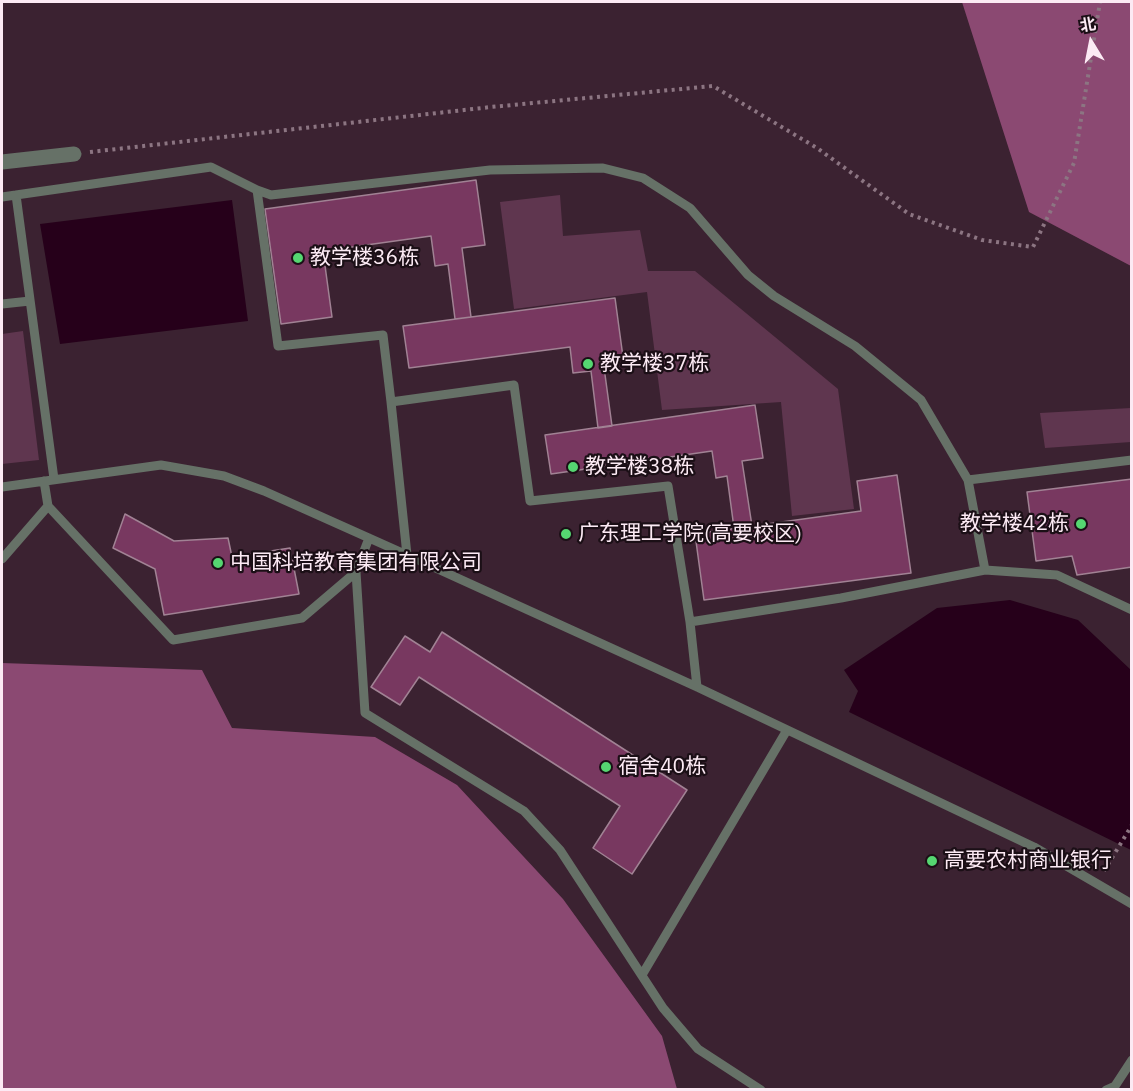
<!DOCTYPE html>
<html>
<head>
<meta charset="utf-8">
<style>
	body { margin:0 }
	#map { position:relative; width:1133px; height:1091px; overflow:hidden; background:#3b2231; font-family:"IBM Plex Sans","Noto Sans SC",sans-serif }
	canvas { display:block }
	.frame { position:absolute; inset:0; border:3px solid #fceaf4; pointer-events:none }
	.north { position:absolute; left:1061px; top:12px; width:60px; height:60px; -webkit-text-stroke:4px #1b0f16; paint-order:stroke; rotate:350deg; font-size:16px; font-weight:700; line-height:24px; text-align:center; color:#fceaf4 }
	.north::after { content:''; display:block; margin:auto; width:21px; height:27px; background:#fceaf4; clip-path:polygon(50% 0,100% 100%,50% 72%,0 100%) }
</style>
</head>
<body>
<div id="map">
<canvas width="1133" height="1091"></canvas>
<div class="frame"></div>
<div class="north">北</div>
</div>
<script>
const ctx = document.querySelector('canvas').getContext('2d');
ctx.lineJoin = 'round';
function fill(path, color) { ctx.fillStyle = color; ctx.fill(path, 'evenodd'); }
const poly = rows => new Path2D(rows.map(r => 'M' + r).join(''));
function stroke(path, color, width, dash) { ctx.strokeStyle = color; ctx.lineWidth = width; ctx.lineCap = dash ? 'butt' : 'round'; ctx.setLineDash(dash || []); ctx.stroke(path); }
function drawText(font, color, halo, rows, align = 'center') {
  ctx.font = font + ' "IBM Plex Sans","Noto Sans SC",sans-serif'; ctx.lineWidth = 4.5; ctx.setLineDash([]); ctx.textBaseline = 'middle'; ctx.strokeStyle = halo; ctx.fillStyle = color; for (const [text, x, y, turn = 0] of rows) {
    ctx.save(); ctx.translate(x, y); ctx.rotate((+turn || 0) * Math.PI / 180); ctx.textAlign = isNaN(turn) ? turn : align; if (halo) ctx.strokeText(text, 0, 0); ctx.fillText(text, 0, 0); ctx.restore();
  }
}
const green = poly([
	[560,195,563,236,640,230,648,271,695,271,838,389,854,509,792,516,781,402,662,410,647,292,514,309,500,202],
	[23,331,39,460,2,464,2,334],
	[1131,408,1131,442,1045,448,1040,413]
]);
const forest = poly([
	[962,2,1131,2,1131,266,1029,212],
	[2,663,202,670,232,728,375,737,457,785,563,899,662,1036,677,1089,2,1089]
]);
const water = poly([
	[232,200,248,321,60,344,40,224],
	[1010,600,1078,620,1131,670,1131,850,849,712,858,691,844,670,937,608]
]);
const building = poly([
	[476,180,485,245,462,248,471,317,455,319,448,264,435,266,431,236,323,251,332,317,281,324,265,209,476,180],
	[615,298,623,357,603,360,612,426,598,428,591,371,573,373,570,347,409,368,403,326,615,298],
	[755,405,763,458,742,461,752,526,734,528,727,476,716,478,712,451,551,474,545,435,755,405],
	[897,475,911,573,704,600,695,534,861,511,857,481,897,475],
	[1132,479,1132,567,1077,575,1072,556,1036,561,1027,492,1132,479],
	[125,514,174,541,228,538,232,557,290,548,299,594,164,615,155,569,113,548,125,514],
	[442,632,687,790,632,874,593,848,620,806,419,677,400,705,371,687,405,636,430,652,442,632]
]);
const path = poly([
	[90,152,491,107,713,86,817,148,909,214,982,240,1033,247,1074,163,1100,2],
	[1104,871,1132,825]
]);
const lane = poly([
	[257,190,271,195,490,170,603,168,643,178,690,208,748,275,774,296,855,346,921,400,968,480,985,570],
	[2,197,16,195],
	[2,304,30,301],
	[54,479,16,195,211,167,257,190,278,346,383,335,391,402],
	[968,480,1132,460],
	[2,487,161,465,224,476,264,491,407,555,697,687,1034,847,1132,904],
	[48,506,173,640,302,618,356,572,369,538],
	[407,555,391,402,514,385,530,501,668,486,690,622,697,687],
	[2,559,48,506,44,481],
	[356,572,365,713,524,811,560,850,663,1008,698,1049,761,1090],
	[690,622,841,598,985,570,1057,575,1132,610],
	[642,975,787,730],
	[1106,1090,1115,1086,1132,1060]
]);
const street = poly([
	[2,162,74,154]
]);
const markers = [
	[298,258,6,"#55d671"],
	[588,364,6,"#55d671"],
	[573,467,6,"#55d671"],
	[1081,524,6,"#55d671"],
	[566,534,6,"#55d671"],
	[218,563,6,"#55d671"],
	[606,767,6,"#55d671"],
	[932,861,6,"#55d671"]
];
const poiNames = [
	["教学楼36栋",310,258],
	["教学楼37栋",600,364],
	["教学楼38栋",585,467],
	["教学楼42栋",1069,524,"right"],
	["广东理工学院(高要校区)",578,534],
	["中国科培教育集团有限公司",230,563],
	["宿舍40栋",618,767],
	["高要农村商业银行",944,861]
];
fill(green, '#5f364f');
fill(forest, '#8b4972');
fill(water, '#26001a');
fill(building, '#783860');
stroke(building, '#a18294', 1.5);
stroke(path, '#8c7582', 4, [3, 4.5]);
stroke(lane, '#667167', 9);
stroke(street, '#667167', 15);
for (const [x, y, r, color] of markers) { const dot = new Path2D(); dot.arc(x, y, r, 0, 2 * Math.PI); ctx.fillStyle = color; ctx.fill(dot); stroke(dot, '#1b0f16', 2); }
drawText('21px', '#fceaf4', '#1b0f16', poiNames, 'left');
</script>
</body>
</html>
